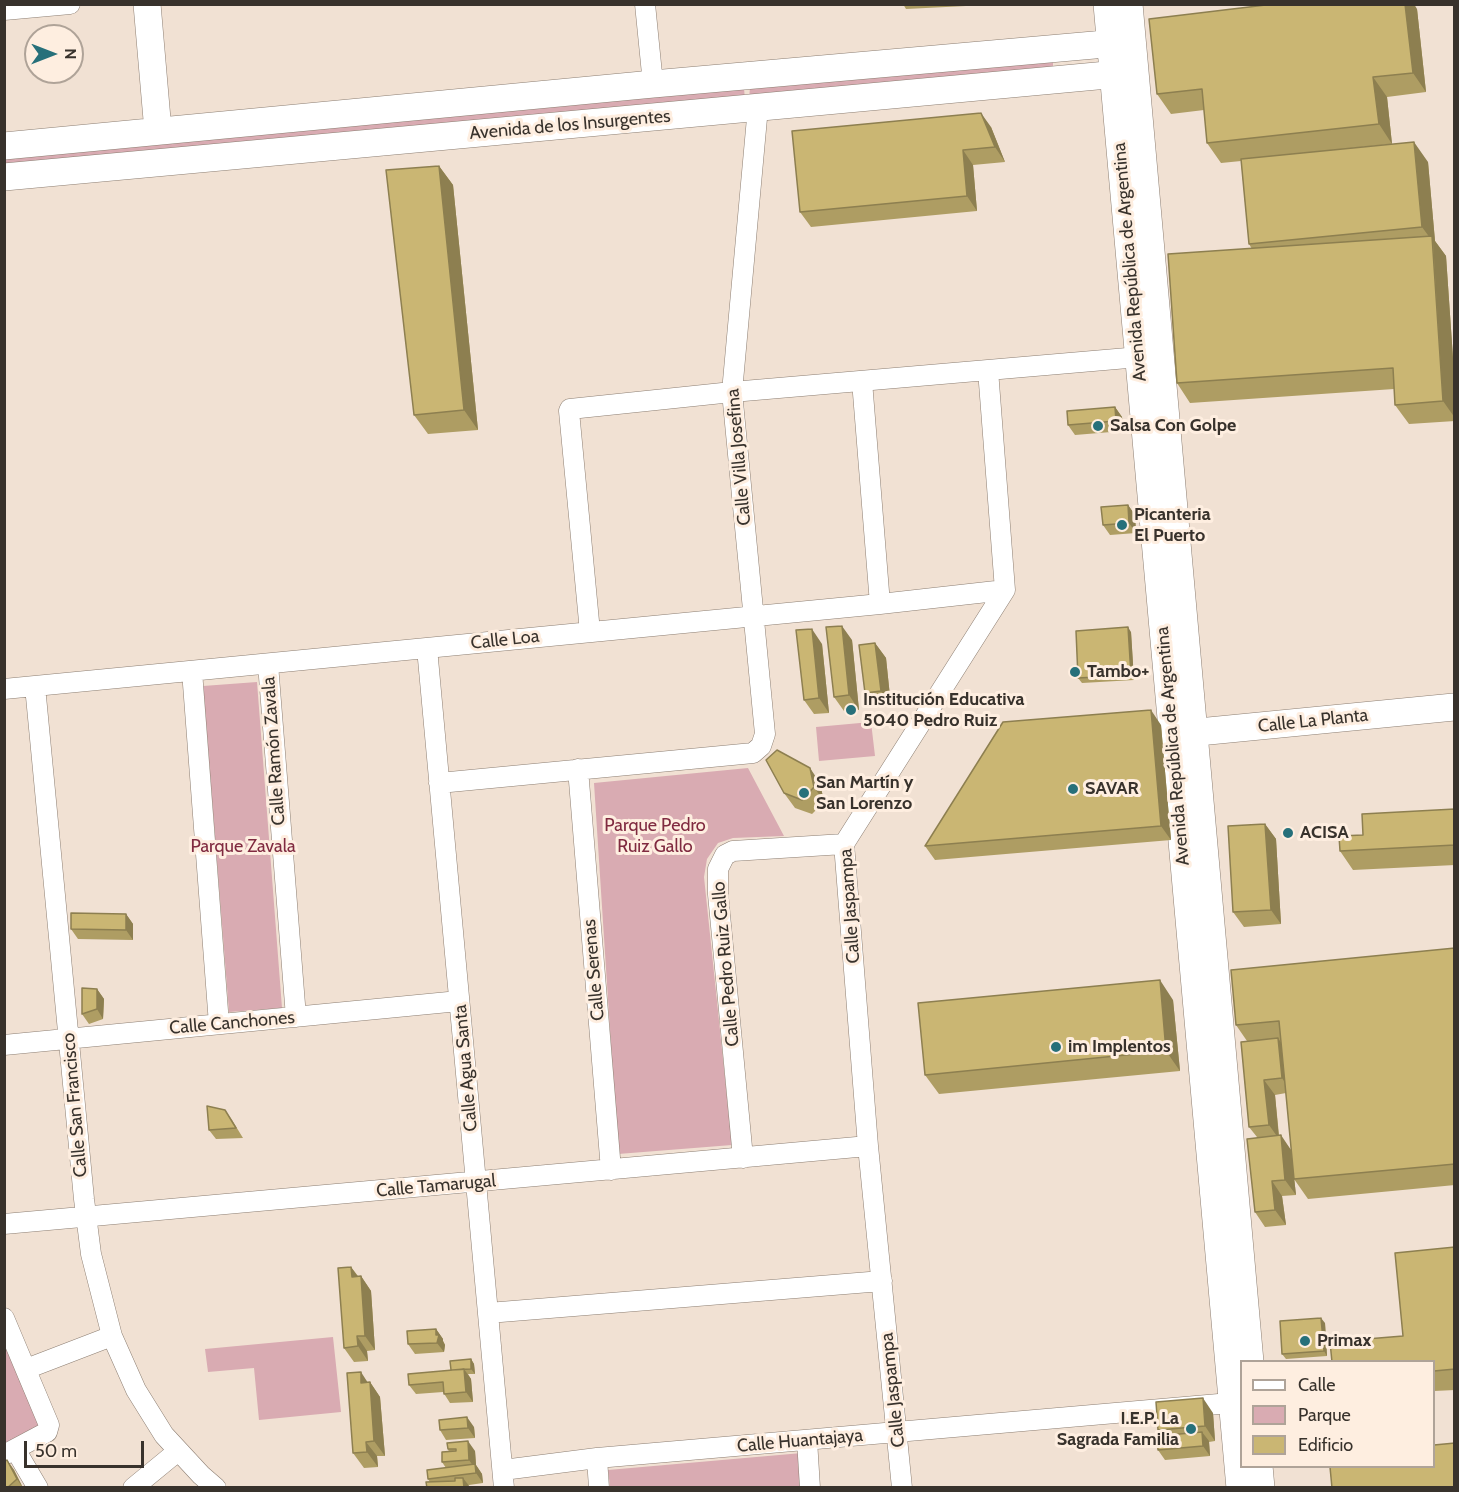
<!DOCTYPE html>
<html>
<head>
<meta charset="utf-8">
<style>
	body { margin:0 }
	#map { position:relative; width:1459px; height:1492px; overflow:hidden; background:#f1e1d3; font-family:Cabin,sans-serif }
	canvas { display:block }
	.frame { position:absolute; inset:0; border:6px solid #38322c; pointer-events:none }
	.legend { position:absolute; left:1240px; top:1360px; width:195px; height:108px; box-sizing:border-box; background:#feeee0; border:2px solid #afa398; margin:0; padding:8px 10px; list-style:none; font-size:18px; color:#38322c }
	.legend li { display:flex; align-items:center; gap:12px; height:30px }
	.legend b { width:30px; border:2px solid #afa398 }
	.north { position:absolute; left:24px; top:24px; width:60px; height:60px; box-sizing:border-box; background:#feeee0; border:2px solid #afa398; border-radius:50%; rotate:90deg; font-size:16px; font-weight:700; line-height:24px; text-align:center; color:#38322c }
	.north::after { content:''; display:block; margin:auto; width:21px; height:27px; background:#27707a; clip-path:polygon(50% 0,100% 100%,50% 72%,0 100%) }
	.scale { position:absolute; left:24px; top:1441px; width:120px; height:27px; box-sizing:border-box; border:3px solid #38322c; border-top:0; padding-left:8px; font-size:18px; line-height:21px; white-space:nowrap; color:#38322c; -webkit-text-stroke:4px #feeee0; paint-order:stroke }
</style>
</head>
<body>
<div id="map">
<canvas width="1459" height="1492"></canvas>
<div class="frame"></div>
<ul class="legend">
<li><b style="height:8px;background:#fff"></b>Calle</li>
<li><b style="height:16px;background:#d9abb2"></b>Parque</li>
<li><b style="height:16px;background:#cab673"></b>Edificio</li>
</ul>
<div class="north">N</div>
<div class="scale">50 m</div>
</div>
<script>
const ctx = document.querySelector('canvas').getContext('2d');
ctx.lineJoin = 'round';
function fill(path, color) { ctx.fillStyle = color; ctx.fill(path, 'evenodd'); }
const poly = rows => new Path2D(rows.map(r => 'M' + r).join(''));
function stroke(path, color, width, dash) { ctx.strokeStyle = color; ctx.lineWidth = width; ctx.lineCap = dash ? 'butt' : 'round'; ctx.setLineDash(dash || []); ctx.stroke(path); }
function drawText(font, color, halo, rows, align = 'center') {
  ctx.font = font + ' Cabin,sans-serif'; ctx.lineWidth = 6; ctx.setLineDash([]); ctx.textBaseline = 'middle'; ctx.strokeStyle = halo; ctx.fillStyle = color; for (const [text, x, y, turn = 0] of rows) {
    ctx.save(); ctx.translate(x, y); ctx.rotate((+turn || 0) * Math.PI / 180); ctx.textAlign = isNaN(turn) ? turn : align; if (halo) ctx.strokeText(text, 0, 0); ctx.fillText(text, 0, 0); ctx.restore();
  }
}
const green = poly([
	[1053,58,1053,70,749,98,750,88],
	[744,88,745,100,5,169,5,155],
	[257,682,282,1008,229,1012,203,686],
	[871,722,875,756,819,761,816,727],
	[748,768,784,836,733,838,718,843,707,859,704,877,732,1145,618,1154,594,783],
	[4,1329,42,1427,4,1447],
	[333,1337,341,1412,259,1420,254,1368,208,1372,205,1349],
	[802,1453,805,1487,610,1487,608,1470]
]);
const street = poly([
	[645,4,653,84],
	[4,10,70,4],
	[862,381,880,604],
	[590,632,569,411,570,409,732,392,1151,356],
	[427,648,504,1488],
	[268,664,296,1017],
	[192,671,219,1024],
	[35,686,84,1199,91,1254,112,1336,136,1390,164,1435,201,1475,216,1488],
	[4,689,880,604,1005,590],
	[578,769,611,1170],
	[439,783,753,753,761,746,765,734,732,392,758,107],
	[4,1045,459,1001],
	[743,1158,718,894,718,869,725,855,733,851,844,844],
	[4,1224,868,1146],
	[488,1313,882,1281],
	[4,1318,49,1425,47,1432,4,1455],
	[26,1369,112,1336],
	[807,1440,810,1488],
	[15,1449,38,1488],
	[597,1458,599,1488],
	[503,1470,597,1458,1242,1402],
	[133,1488,178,1451],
	[902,1488,868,1146,844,844,1005,590,988,370]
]);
const secondary = poly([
	[147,4,158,131],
	[1107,4,1240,1488],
	[1129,4,1250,1362],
	[4,146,653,84,1128,42],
	[4,177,1129,73],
	[1178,734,1454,707],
	[1259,1466,1261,1488]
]);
const wall = poly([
	[903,4,986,4,986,5,906,9],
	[1417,9,1426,92,1387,97,1392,144,1352,148,1428,162,1435,241,1446,256,1455,387,1455,421,1409,424,1395,405,1394,389,1190,403,1177,383,1252,249,1249,244,1241,161,1221,163,1207,143,1204,110,1171,114,1157,94],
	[991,127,1005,162,973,165,977,211,811,227,800,212],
	[439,166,453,185,478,430,428,434,414,415],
	[1115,407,1122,417,1123,431,1075,435,1068,425],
	[1128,505,1135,515,1136,533,1110,535,1103,525],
	[1131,632,1134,680,1082,683,1078,678],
	[852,640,859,710,844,711,834,697],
	[875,643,886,658,891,706,875,708,865,693],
	[822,644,829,713,814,714,804,700],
	[1161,725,1171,840,935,860,925,846],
	[820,783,824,802,812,814,795,808,784,793],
	[1455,809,1455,865,1353,870,1340,851,1363,835],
	[1265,824,1276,839,1281,924,1244,927,1233,912],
	[126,914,133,924,133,940,78,939,71,929],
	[1455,948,1455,1185,1308,1199,1294,1179,1286,1093,1275,1095,1279,1135,1291,1150,1296,1195,1282,1196,1286,1225,1265,1227,1255,1212,1257,1137,1249,1127,1247,1041,1236,1025],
	[97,989,104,999,103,1019,89,1024,82,1014],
	[1173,1000,1180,1071,939,1094,925,1075],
	[225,1110,232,1120,243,1138,216,1139,209,1130],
	[1455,1247,1455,1390,1434,1391,1434,1362,1403,1336],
	[351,1267,358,1276,361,1276,371,1291,375,1350,367,1351,368,1361,354,1362,344,1348],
	[1325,1323,1327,1356,1286,1359,1282,1354],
	[436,1329,443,1339,443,1341,445,1345,444,1352,415,1354,408,1344],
	[471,1359,474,1364,475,1374,468,1374,471,1379,473,1402,450,1403,443,1392,416,1394,409,1385,451,1370],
	[367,1382,370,1382,380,1397,385,1456,377,1456,378,1467,364,1468,353,1453],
	[1213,1413,1215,1441,1209,1442,1210,1456,1165,1460,1158,1450,1162,1435,1158,1430],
	[474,1427,475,1438,446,1440,440,1430],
	[447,1443,475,1451,476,1465,482,1474,483,1483,469,1485,430,1482,428,1479,446,1468,442,1462,449,1452,448,1449],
	[7,1460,14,1470,23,1488,4,1488]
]);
const shadedWall = poly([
	[1405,4,1414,4,1417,9,1426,92,1413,73],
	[1373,77,1387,97,1392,144,1379,124],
	[981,113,991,127,1005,162,995,147],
	[1414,142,1428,162,1435,241,1446,256,1455,387,1455,418,1443,401,1433,242,1422,227],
	[963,150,973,165,977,211,967,196],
	[439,166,453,185,478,430,464,410],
	[1115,407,1122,417,1123,431,1116,421],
	[1128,505,1135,515,1136,533,1129,523],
	[842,626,852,640,859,710,849,695],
	[1128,627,1131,632,1134,680,1131,675],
	[812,629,822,644,829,713,819,698],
	[875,643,886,658,891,706,881,691],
	[1151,710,1161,725,1171,840,1161,826],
	[810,768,820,783,824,802,814,787],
	[1265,824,1276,839,1281,924,1271,910],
	[126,914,133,924,133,940,126,930],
	[1160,980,1173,1000,1180,1071,1166,1051],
	[97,989,104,999,103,1019,97,1009],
	[1278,1038,1288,1053,1292,1093,1282,1078],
	[1264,1080,1275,1095,1279,1139,1269,1125],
	[1281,1135,1291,1150,1296,1195,1285,1180],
	[1272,1181,1282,1196,1286,1225,1275,1210],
	[351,1267,361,1281,361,1276,371,1291,375,1350,365,1336,352,1277],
	[1321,1318,1325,1323,1327,1356,1324,1351],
	[436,1329,443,1339,443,1341,445,1345,444,1352,437,1343],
	[357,1336,367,1351,368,1361,358,1346],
	[471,1359,474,1364,475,1374,471,1369],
	[464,1369,471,1379,473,1402,466,1392],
	[361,1372,370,1386,370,1382,380,1397,385,1456,374,1441,361,1383],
	[1203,1398,1213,1413,1215,1441,1205,1426],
	[467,1417,474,1427,475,1438,468,1428],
	[1202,1432,1209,1441,1210,1456,1203,1446],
	[468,1441,475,1451,476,1465,482,1474,483,1483,476,1473,476,1470,469,1460],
	[366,1442,377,1456,378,1467,367,1452],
	[7,1460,14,1470,23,1488,17,1479],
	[463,1478,470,1487,464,1488]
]);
const building = poly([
	[1274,4,1405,4,1413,73,1373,77,1379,124,1207,143,1202,89,1157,94,1149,19,1274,4],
	[981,113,995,147,963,150,967,196,800,212,792,131,981,113],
	[1414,142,1422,227,1249,244,1241,159,1414,142],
	[439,166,464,410,414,415,386,170,439,166],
	[1432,236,1443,401,1395,405,1393,368,1177,383,1168,254,1432,236],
	[1115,407,1116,421,1068,425,1067,411,1115,407],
	[1128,505,1129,523,1103,525,1101,507,1128,505],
	[842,626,849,695,834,697,826,627,842,626],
	[1128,627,1131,675,1078,678,1076,631,1128,627],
	[812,629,819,698,804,700,796,630,812,629],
	[875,643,881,691,865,693,859,645,875,643],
	[1151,710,1161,826,925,846,1003,722,1151,710],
	[777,750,810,768,814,787,802,800,784,793,766,760,777,750],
	[1455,809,1455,845,1340,851,1339,836,1363,835,1362,814,1455,809],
	[1265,824,1271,910,1233,912,1228,826,1265,824],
	[71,913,126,914,126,930,71,929,71,913],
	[1455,948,1455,1164,1294,1179,1279,1021,1236,1025,1231,970,1455,948],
	[1160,980,1166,1051,925,1075,918,1003,1160,980],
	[82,988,97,989,97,1009,82,1014,82,988],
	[1278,1038,1282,1078,1264,1080,1269,1125,1249,1127,1241,1042,1278,1038],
	[207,1106,225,1110,236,1128,209,1130,207,1106],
	[1281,1135,1285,1180,1272,1181,1275,1210,1255,1212,1247,1139,1281,1135],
	[1455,1247,1455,1369,1434,1371,1434,1362,1332,1362,1330,1342,1403,1336,1395,1253,1455,1247],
	[351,1267,352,1277,361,1276,365,1336,357,1336,358,1346,344,1348,338,1268,351,1267],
	[1321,1318,1324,1351,1282,1354,1280,1321,1321,1318],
	[436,1329,436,1335,439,1335,437,1343,408,1344,407,1331,436,1329],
	[471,1359,471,1369,451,1370,450,1361,471,1359],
	[464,1369,466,1392,444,1394,443,1382,409,1385,408,1374,464,1369],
	[361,1372,361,1383,370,1382,374,1441,366,1442,367,1452,353,1453,347,1373,361,1372],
	[1203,1398,1205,1426,1158,1430,1156,1402,1203,1398],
	[467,1417,468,1428,440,1430,439,1420,467,1417],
	[1202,1432,1203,1446,1158,1450,1157,1436,1202,1432],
	[468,1441,469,1460,442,1462,442,1452,456,1451,456,1449,448,1449,447,1443,468,1441],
	[1455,1443,1455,1488,1332,1488,1330,1467,1434,1467,1434,1445,1455,1443],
	[7,1460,17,1479,7,1488,4,1488,4,1462,7,1460],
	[475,1464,476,1473,428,1479,427,1470,475,1464],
	[455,1478,463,1478,464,1488,427,1488,426,1482,455,1481,455,1478]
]);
const markers = [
	[1098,426,6,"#27707a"],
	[1122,525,6,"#27707a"],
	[1075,672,6,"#27707a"],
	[851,710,6,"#27707a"],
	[1073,789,6,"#27707a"],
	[804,793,6,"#27707a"],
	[1288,833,6,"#27707a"],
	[1056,1047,6,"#27707a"],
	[1305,1341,6,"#27707a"],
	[1191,1429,6,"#27707a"]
];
const streetNames = [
	["Avenida de los Insurgentes",570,125,-5],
	["Avenida República de Argentina",1130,262,-95],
	["Calle Villa Josefina",739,457,-95],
	["Calle Loa",505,640,-6],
	["Calle La Planta",1313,721,-6],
	["Avenida República de Argentina",1173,746,-95],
	["Calle Ramón Zavala",274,751,-94],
	["Calle Jaspampa",850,906,-94],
	["Calle Pedro Ruiz Gallo",726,964,-95],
	["Calle Serenas",594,970,-95],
	["Calle Canchones",232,1023,-5],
	["Calle Agua Santa",466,1068,-95],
	["Calle San Francisco",75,1105,-95],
	["Calle Tamarugal",436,1186,-5],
	["Calle Jaspampa",893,1390,-96],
	["Calle Huantajaya",800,1441,-5]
];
const poiNames = [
	["Salsa Con Golpe",1110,426],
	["Picanteria",1134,515],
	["El Puerto",1134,536],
	["Tambo+",1087,672],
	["Institución Educativa",863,700],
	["5040 Pedro Ruiz",863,721],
	["San Martín y",816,783],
	["San Lorenzo",816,804],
	["SAVAR",1085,789],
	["ACISA",1300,833],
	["im Implentos",1068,1047],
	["Primax",1317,1341],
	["I.E.P. La",1179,1419,"right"],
	["Sagrada Familia",1179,1440,"right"]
];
const parkNames = [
	["Parque Pedro",655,826],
	["Ruiz Gallo",655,847],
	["Parque Zavala",243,847]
];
fill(green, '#d9abb2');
stroke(street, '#8c7e72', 21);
stroke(secondary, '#8c7e72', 28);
stroke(street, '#fff', 20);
stroke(secondary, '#fff', 27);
fill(wall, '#ae9d63');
fill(shadedWall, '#8d7f50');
fill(building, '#cab673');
stroke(building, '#8d7f50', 1.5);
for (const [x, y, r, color] of markers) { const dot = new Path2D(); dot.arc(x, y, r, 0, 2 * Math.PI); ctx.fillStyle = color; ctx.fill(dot); stroke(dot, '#feeee0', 2); }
drawText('18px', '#38322c', '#feeee0', streetNames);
drawText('bold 18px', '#38322c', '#feeee0', poiNames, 'left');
drawText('18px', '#802a40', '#feeee0', parkNames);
</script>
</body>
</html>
